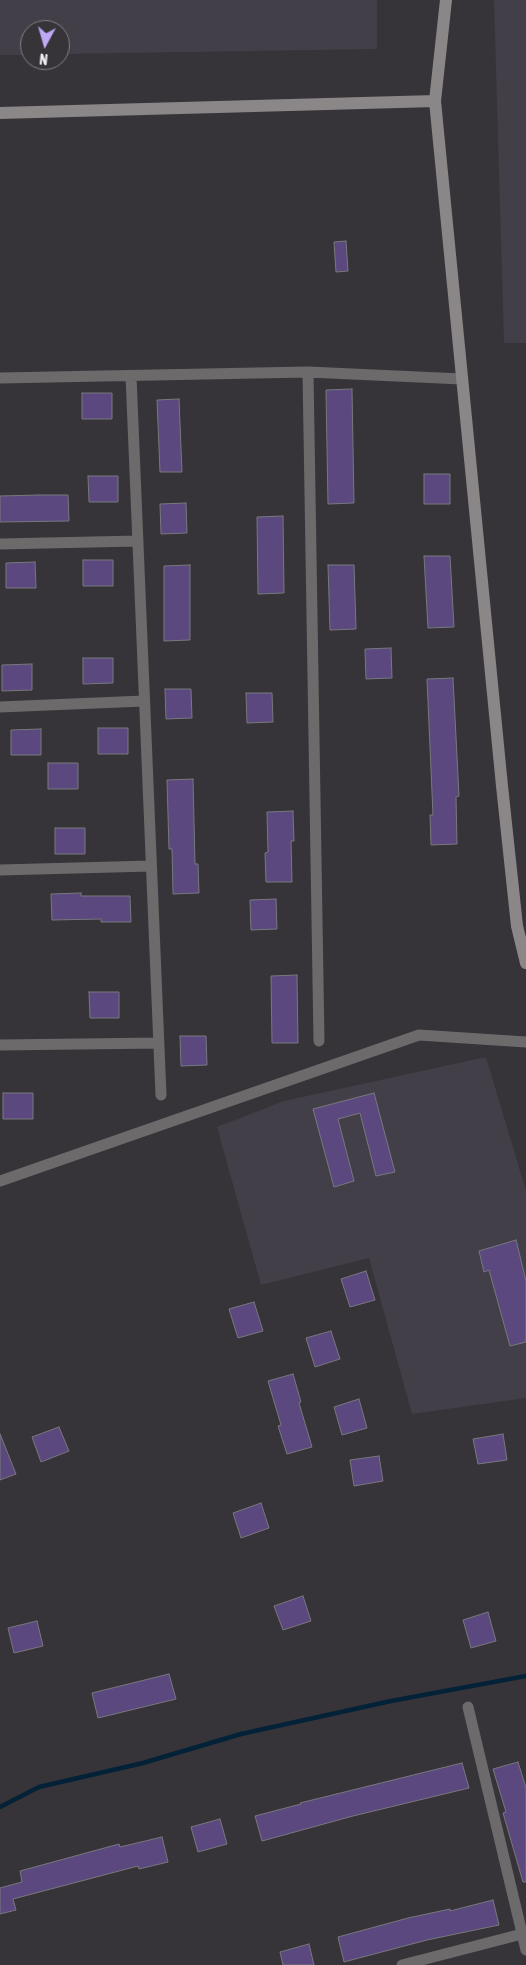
<!DOCTYPE html>
<html>
<head>
<meta charset="utf-8">
<style>
	body { margin:0 }
	#map { position:relative; width:526px; height:1965px; overflow:hidden; background:#363439; font-family:"Asap Condensed",sans-serif }
	canvas { display:block }
	.north { position:absolute; left:20px; top:20px; width:50px; height:50px; box-sizing:border-box; background:#363439; border:1px solid #807f83; border-radius:50%; rotate:186deg; font-size:14px; font-weight:700; line-height:20px; text-align:center; color:#f0eff2 }
	.north::after { content:''; display:block; margin:auto; width:18px; height:22px; background:#bfa9f4; clip-path:polygon(50% 0,100% 100%,50% 72%,0 100%) }
</style>
</head>
<body>
<div id="map">
<canvas width="526" height="1965"></canvas>
<div class="north">N</div>
</div>
<script>
const ctx = document.querySelector('canvas').getContext('2d');
ctx.lineJoin = 'round';
function fill(path, color) { ctx.fillStyle = color; ctx.fill(path, 'evenodd'); }
const poly = rows => new Path2D(rows.map(r => 'M' + r).join(''));
function stroke(path, color, width, dash) { ctx.strokeStyle = color; ctx.lineWidth = width; ctx.lineCap = dash ? 'butt' : 'round'; ctx.setLineDash(dash || []); ctx.stroke(path); }
const built = poly([
	[0,0,377,0,377,49,60,54,60,30,30,30,30,55,0,55],
	[494,0,526,0,526,343,504,343],
	[486,1057,526,1191,526,1398,412,1414,369,1258,261,1285,217,1127,284,1101]
]);
const stream = poly([
	[0,1807,39,1787,143,1763,241,1734,391,1701,526,1676]
]);
const building = poly([
	[346,241,348,271,336,272,334,242,346,241],
	[352,389,354,503,328,504,326,390,352,389],
	[82,393,112,393,112,419,82,419,82,393],
	[179,399,182,472,160,472,157,400,179,399],
	[424,474,450,474,450,504,424,504,424,474],
	[88,476,118,476,118,502,89,502,88,476],
	[39,495,68,495,69,521,0,522,0,496,39,495],
	[186,503,187,533,161,534,160,504,186,503],
	[283,516,284,593,258,594,257,517,283,516],
	[424,556,450,556,454,627,428,628,424,556],
	[83,560,113,560,113,586,83,586,83,560],
	[35,562,36,588,6,588,6,563,35,562],
	[190,565,190,640,164,641,164,566,190,565],
	[328,565,354,565,356,629,330,630,328,565],
	[391,648,392,678,366,679,365,649,391,648],
	[83,658,113,658,113,683,83,684,83,658],
	[32,664,32,690,2,691,2,665,32,664],
	[453,678,459,796,456,797,457,844,431,845,430,815,433,815,427,679,453,678],
	[165,689,191,689,192,718,166,719,165,689],
	[246,693,272,693,273,722,247,723,246,693],
	[98,728,128,728,128,754,98,754,98,728],
	[41,729,41,755,11,755,11,730,41,729],
	[48,763,78,763,78,789,48,789,48,763],
	[193,779,195,864,198,864,199,893,173,894,172,849,169,849,167,780,193,779],
	[293,811,294,841,291,841,292,882,266,882,265,853,268,852,267,812,293,811],
	[55,828,85,828,85,854,55,854,55,828],
	[81,893,81,896,130,896,131,922,101,922,101,919,52,920,51,894,81,893],
	[276,899,277,929,251,930,250,900,276,899],
	[297,975,298,1043,272,1043,271,976,297,975],
	[89,992,119,992,119,1018,90,1018,89,992],
	[180,1036,206,1036,207,1065,181,1066,180,1036],
	[3,1093,33,1093,33,1119,3,1119,3,1093],
	[374,1093,395,1172,376,1176,360,1113,338,1119,354,1181,334,1187,313,1109,374,1093],
	[516,1240,526,1281,526,1342,510,1346,489,1270,484,1272,479,1251,516,1240],
	[366,1271,375,1300,350,1307,341,1279,366,1271],
	[254,1302,263,1331,238,1338,229,1309,254,1302],
	[331,1331,340,1359,315,1367,306,1338,331,1331],
	[293,1374,301,1402,299,1403,312,1447,287,1454,278,1426,281,1425,268,1381,293,1374],
	[359,1399,367,1428,342,1435,334,1407,359,1399],
	[59,1427,69,1451,41,1462,32,1437,59,1427],
	[0,1434,16,1474,0,1480,0,1434],
	[503,1434,507,1460,478,1464,473,1439,503,1434],
	[379,1456,383,1481,354,1486,350,1460,379,1456],
	[261,1503,269,1528,241,1538,233,1513,261,1503],
	[303,1596,311,1621,283,1630,274,1606,303,1596],
	[488,1612,496,1641,471,1648,463,1620,488,1612],
	[37,1621,43,1646,14,1653,8,1628,37,1621],
	[169,1674,176,1699,98,1718,92,1693,169,1674],
	[518,1762,526,1788,526,1882,523,1882,503,1813,506,1812,493,1769,518,1762],
	[462,1763,469,1788,353,1816,262,1841,255,1816,301,1804,300,1803,462,1763],
	[220,1819,227,1844,198,1852,191,1827,220,1819],
	[162,1837,168,1862,139,1869,138,1866,13,1899,16,1910,0,1914,0,1888,22,1882,20,1871,119,1844,120,1847,162,1837],
	[493,1900,499,1925,427,1940,344,1962,338,1937,408,1918,450,1909,450,1911,493,1900],
	[309,1944,314,1965,283,1965,280,1952,309,1944]
]);
const street = poly([
	[308,372,319,1041],
	[131,376,161,1095],
	[0,378,308,372,462,379],
	[0,544,138,541],
	[0,707,144,701],
	[0,870,151,866],
	[0,1045,159,1043],
	[0,1181,419,1035,526,1042],
	[468,1707,526,1950],
	[402,1965,522,1934]
]);
const secondary = poly([
	[446,0,435,101,502,786,517,926,526,963],
	[0,113,435,101]
]);
fill(built, '#423f48');
stroke(stream, '#032238', 4.5);
fill(building, '#5a487f');
stroke(building, '#79787d', 1);
stroke(street, '#6c6a6a', 11);
stroke(secondary, '#8b8788', 12);
</script>
</body>
</html>
